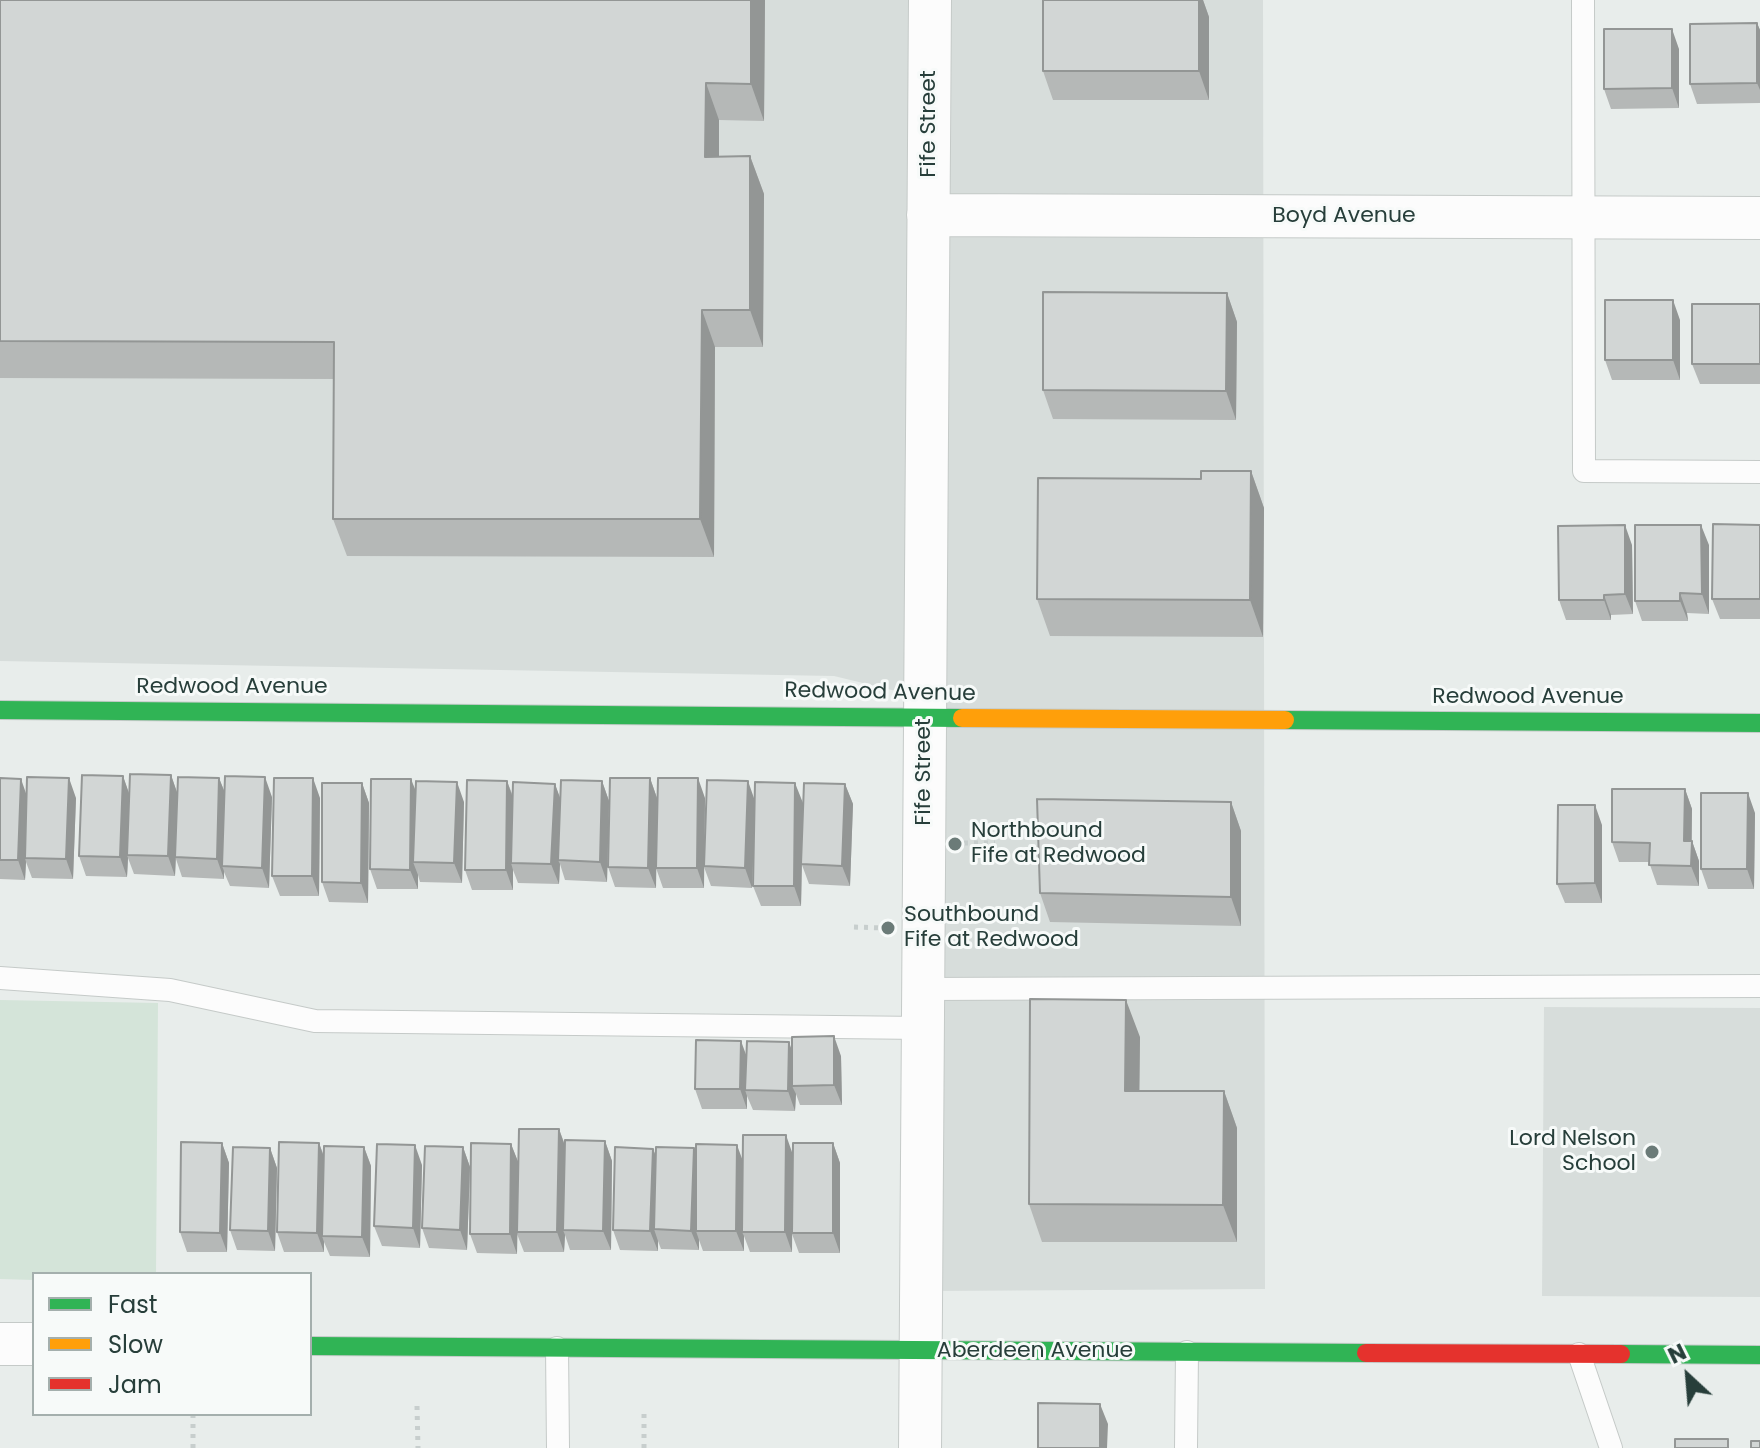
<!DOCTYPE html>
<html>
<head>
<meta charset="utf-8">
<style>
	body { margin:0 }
	#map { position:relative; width:1760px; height:1448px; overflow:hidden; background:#e8edeb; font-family:Poppins,sans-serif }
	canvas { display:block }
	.legend { position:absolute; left:32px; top:1272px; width:280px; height:144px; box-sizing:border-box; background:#f7faf9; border:2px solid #a4afad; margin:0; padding:10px 14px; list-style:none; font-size:24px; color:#273e3a }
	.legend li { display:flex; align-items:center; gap:16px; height:40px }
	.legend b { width:40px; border:2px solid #a4afad }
	.north { position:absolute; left:1648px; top:1336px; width:80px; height:80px; -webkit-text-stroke:6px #f7faf9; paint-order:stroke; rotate:334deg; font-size:22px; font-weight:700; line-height:32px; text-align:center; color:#273e3a }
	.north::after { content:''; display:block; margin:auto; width:28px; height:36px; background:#273e3a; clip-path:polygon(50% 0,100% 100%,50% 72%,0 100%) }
</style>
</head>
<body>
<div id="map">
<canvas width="1760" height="1448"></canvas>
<ul class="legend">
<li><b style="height:10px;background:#30b455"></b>Fast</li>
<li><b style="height:10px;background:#ff9f0a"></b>Slow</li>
<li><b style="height:10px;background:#e5322d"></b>Jam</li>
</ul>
<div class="north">N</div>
</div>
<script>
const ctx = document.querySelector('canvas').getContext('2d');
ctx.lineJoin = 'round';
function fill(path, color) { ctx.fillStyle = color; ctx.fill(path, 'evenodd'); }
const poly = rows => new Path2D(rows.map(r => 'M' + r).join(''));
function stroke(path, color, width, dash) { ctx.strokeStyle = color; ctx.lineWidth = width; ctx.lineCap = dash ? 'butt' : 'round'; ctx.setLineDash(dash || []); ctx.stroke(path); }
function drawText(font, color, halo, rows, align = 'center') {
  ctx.font = font + ' Poppins,sans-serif'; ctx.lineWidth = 6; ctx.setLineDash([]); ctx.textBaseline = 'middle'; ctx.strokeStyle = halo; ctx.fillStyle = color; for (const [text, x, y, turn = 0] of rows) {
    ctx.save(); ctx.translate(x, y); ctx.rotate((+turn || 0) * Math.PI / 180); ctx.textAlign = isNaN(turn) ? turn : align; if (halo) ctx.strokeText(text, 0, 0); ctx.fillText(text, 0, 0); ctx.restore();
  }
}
const built = poly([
	[0,0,1263,0,1265,1289,929,1291,933,700,834,676,0,661],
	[1544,1007,1760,1008,1760,1297,1542,1296]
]);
const green = poly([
	[0,1000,158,1003,156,1274,34,1274,34,1280,0,1279]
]);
const path = poly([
	[964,843,995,843],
	[854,927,883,928],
	[417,1406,418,1448],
	[193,1414,193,1448],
	[644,1448,644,1408]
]);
const lane = poly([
	[1583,0,1584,471,1760,472],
	[0,978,170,990,315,1021,922,1028],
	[923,989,1760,986],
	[557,1348,558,1448],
	[1579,1354,1611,1448],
	[1186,1448,1187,1352]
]);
const street = poly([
	[928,215,1760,218],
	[0,1344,34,1344],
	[920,1448,930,0]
]);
const fast = poly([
	[0,710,962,718],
	[1285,720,1760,723],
	[310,1346,1366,1353],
	[1621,1354,1760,1355]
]);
const slow = poly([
	[962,718,1285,720]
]);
const jam = poly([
	[1366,1353,1621,1354]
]);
const wall = poly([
	[0,0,765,0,764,121,719,120,719,157,750,156,764,194,763,347,715,347,714,557,347,556,333,519,334,379,0,378],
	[1043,0,1203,0,1209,17,1209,100,1053,100,1043,71],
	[1757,23,1760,30,1760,103,1697,104,1690,84],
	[1679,49,1679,108,1611,109,1604,89],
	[1227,293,1237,322,1236,420,1053,419,1043,390],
	[1760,304,1760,384,1700,384,1692,364],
	[1680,320,1680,380,1612,380,1605,360],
	[1251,471,1264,508,1263,637,1050,636,1037,599,1201,479],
	[1760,525,1760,619,1720,619,1712,599],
	[1632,545,1633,614,1611,615,1611,620,1566,620,1559,600],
	[1709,545,1709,614,1687,613,1688,621,1642,621,1635,601],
	[171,775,177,793,219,778,225,793,272,797,269,888,230,886,224,872,224,879,182,877,176,859,175,876,134,874,128,858,127,877,86,876,79,856,123,776,129,794],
	[0,778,27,795,76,798,73,879,32,878,26,862,25,880,0,879],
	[650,778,657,798,656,888,615,887,608,867],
	[507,781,513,796,555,784,560,799,602,781,609,801,607,882,565,880,560,864,559,884,518,883,513,870,513,890,472,890,465,870],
	[362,783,369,803,368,903,329,902,322,882],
	[845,784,853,804,850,886,809,884,802,865,801,906,761,906,753,886,755,813,752,888,711,886,704,867,704,888,663,888,656,868,705,798,704,857,755,801,803,803,802,847],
	[1685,789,1692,809,1692,841,1699,861,1699,886,1657,885,1649,862,1619,862,1612,842],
	[416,791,464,802,462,883,420,882,418,875,418,889,377,889,370,869],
	[320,798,319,896,280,896,272,876],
	[1231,802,1241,831,1241,926,1050,922,1040,893],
	[1755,813,1754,889,1708,889,1701,869],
	[1602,825,1602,903,1565,903,1557,884],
	[1140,1037,1139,1091,1224,1091,1237,1128,1237,1242,1042,1242,1029,1204],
	[792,1050,841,1056,842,1105,800,1105,796,1094,795,1111,753,1110,747,1096,747,1109,702,1109,695,1089,746,1055],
	[559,1129,565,1145,605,1141,612,1161,611,1250,570,1250,565,1235,564,1252,524,1252,517,1234,517,1254,477,1253,470,1234,511,1144,518,1162],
	[222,1143,229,1163,227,1252,187,1252,180,1232],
	[319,1143,324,1156,364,1147,371,1166,370,1257,330,1256,324,1242,324,1252,284,1252,277,1232],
	[833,1143,840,1163,840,1253,799,1253,792,1234,792,1252,750,1252,744,1236,744,1251,703,1251,699,1240,699,1250,661,1249,658,1241,658,1251,620,1250,613,1230,653,1149,656,1156,743,1161,793,1155],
	[463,1147,470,1167,467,1250,429,1248,422,1228],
	[270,1148,277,1168,275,1251,237,1250,230,1230],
	[422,1165,420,1248,382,1246,374,1226]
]);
const shadedWall = poly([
	[751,0,765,0,764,121,751,84],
	[1199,0,1203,0,1209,17,1209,100,1199,71],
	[1757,23,1760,30,1760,90,1757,83],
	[1672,29,1679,49,1679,108,1672,88],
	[706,83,719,120,719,194,705,157],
	[750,156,764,194,763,347,750,310],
	[1227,293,1237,322,1236,420,1226,391],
	[1673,300,1680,320,1680,380,1673,360],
	[702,310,715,347,714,557,700,519],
	[1251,471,1264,508,1263,637,1250,600],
	[1625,525,1632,545,1633,614,1625,594],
	[1701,525,1709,545,1709,614,1702,594],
	[1680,593,1687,613,1688,621,1680,601],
	[1604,595,1611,615,1611,620,1604,600],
	[171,775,178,795,175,876,168,856],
	[123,776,130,796,127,855,128,858,127,877,120,857],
	[265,777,272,797,269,888,262,868],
	[69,778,76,798,73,879,66,859],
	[219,778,227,798,222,866,224,871,224,879,217,859],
	[313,778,320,798,319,896,312,876],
	[650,778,657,798,656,888,648,868],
	[698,778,705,798,704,888,697,868],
	[21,779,28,799,25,858,26,862,25,880,18,860],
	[411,779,419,799,413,862,418,875,418,889,410,870],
	[507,781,514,801,511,863,513,870,513,890,506,870],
	[602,781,609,801,607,882,600,862],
	[748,781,755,801,752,888,745,868],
	[457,782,464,802,462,883,454,863],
	[362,783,369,803,368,903,361,883],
	[795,783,803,803,801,906,794,886],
	[555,784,562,803,558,860,560,864,559,884,551,864],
	[845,784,853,804,850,886,842,866],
	[1685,789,1692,809,1691,861,1684,841],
	[1748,793,1755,813,1754,889,1747,869],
	[1231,802,1241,831,1241,926,1231,897],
	[1595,805,1602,825,1602,903,1595,883],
	[1692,841,1699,861,1699,886,1691,866],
	[1126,1000,1140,1037,1139,1128,1125,1091],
	[834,1036,841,1056,842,1105,834,1085],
	[741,1041,748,1060,745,1090,747,1096,747,1109,740,1089],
	[789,1042,796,1062,792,1086,796,1094,795,1111,788,1091],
	[1224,1091,1237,1128,1237,1242,1223,1205],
	[559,1129,566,1149,563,1230,565,1235,564,1252,557,1232],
	[786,1135,793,1155,792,1252,785,1232],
	[605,1141,612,1161,611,1250,603,1231],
	[222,1143,229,1163,227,1252,220,1233],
	[319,1143,326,1163,322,1236,324,1242,324,1252,317,1233],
	[833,1143,840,1163,840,1253,833,1233],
	[511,1144,519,1164,517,1254,510,1234],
	[415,1145,422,1165,420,1248,413,1228],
	[737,1145,744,1164,742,1232,744,1236,744,1251,736,1231],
	[364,1147,371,1166,370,1257,362,1237],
	[463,1147,470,1167,467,1250,460,1230],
	[270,1148,277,1168,275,1251,268,1231],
	[694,1148,702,1168,696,1231,699,1240,699,1250,691,1231],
	[653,1149,661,1169,654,1229,658,1241,658,1251,650,1231],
	[1100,1404,1108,1424,1107,1448,1100,1448]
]);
const building = poly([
	[0,0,751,0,751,84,706,83,705,157,750,156,750,310,702,310,700,519,333,519,334,342,0,341,0,0],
	[1043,0,1199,0,1199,71,1043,71,1043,0],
	[1757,23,1757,83,1690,84,1690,24,1757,23],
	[1604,29,1672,29,1672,88,1604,89,1604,29],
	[1043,292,1227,293,1226,391,1043,390,1043,292],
	[1605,300,1673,300,1673,360,1605,360,1605,300],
	[1692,304,1760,304,1760,364,1692,364,1692,304],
	[1201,471,1251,471,1250,600,1037,599,1038,478,1201,479,1201,471],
	[1713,524,1760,525,1760,599,1712,599,1713,524],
	[1625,525,1625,594,1604,595,1604,600,1559,600,1558,526,1625,525],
	[1635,525,1701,525,1702,594,1680,593,1680,601,1635,601,1635,525],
	[130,774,171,775,168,856,127,855,130,774],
	[82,775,123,776,120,857,79,856,82,775],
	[225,776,265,777,262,868,222,866,225,776],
	[27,777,69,778,66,859,25,858,27,777],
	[178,777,219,778,217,859,175,857,178,777],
	[0,778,21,779,18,860,0,860,0,778],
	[274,778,313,778,312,876,272,876,274,778],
	[610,778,650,778,648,868,608,867,610,778],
	[658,778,698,778,697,868,656,868,658,778],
	[371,779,411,779,410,870,370,869,371,779],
	[467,780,507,781,506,870,465,870,467,780],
	[561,780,602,781,600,862,558,860,561,780],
	[707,780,748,781,745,868,704,866,707,780],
	[416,781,457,782,454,863,413,862,416,781],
	[513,782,555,784,551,864,511,863,513,782],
	[755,782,795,783,794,886,753,886,755,782],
	[322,783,362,783,361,883,322,882,322,783],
	[804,783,845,784,842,866,801,864,804,783],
	[1612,789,1685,789,1684,841,1692,841,1691,866,1649,865,1650,843,1612,842,1612,789],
	[1701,793,1748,793,1747,869,1701,869,1701,793],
	[1037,799,1231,802,1231,897,1040,893,1037,799],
	[1558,805,1595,805,1595,883,1557,884,1558,805],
	[1030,999,1126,1000,1125,1091,1224,1091,1223,1205,1029,1204,1030,999],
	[834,1036,834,1085,792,1086,792,1037,834,1036],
	[696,1040,741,1041,740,1089,695,1089,696,1040],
	[747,1041,789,1042,788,1091,745,1090,747,1041],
	[519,1129,559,1129,557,1232,517,1232,519,1129],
	[743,1135,786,1135,785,1232,742,1232,743,1135],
	[565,1140,605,1141,603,1231,563,1230,565,1140],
	[181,1142,222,1143,220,1233,180,1232,181,1142],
	[279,1142,319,1143,317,1233,277,1232,279,1142],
	[471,1143,511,1144,510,1234,470,1234,471,1143],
	[793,1143,833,1143,833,1233,792,1233,793,1143],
	[377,1144,415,1145,413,1228,374,1226,377,1144],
	[696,1144,737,1145,736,1231,696,1231,696,1144],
	[324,1146,364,1147,362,1237,322,1236,324,1146],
	[425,1146,463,1147,460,1230,422,1228,425,1146],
	[233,1147,270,1148,268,1231,230,1230,233,1147],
	[615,1147,653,1149,650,1231,613,1230,615,1147],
	[656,1147,694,1148,691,1231,654,1229,656,1147],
	[1038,1403,1100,1404,1100,1448,1038,1448,1038,1403],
	[1675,1439,1728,1439,1728,1448,1675,1448,1675,1439],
	[1751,1441,1760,1441,1760,1448,1751,1448,1751,1441]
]);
const markers = [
	[955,844,8,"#6b7b78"],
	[888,928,8,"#6b7b78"],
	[1652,1152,8,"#6b7b78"]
];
const streetNames = [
	["Fife Street",929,124,-90],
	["Boyd Avenue",1344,216],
	["Redwood Avenue",232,687],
	["Redwood Avenue",880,693,1],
	["Redwood Avenue",1528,697],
	["Fife Street",924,772,-90],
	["Aberdeen Avenue",1035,1351]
];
const poiNames = [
	["Northbound",971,831],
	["Fife at Redwood",971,856],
	["Southbound",904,915],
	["Fife at Redwood",904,940],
	["Lord Nelson",1636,1139,"right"],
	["School",1636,1164,"right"]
];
fill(built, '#d7dddb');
fill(green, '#d4e4d9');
stroke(lane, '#c5cac8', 24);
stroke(street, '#c5cac8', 44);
stroke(fast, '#c5cbc9', 20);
stroke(slow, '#c5cbc9', 20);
stroke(jam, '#c5cbc9', 20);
stroke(path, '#c7cecd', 5, [4, 6]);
stroke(lane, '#fcfcfc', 22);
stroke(street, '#fcfcfc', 42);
stroke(fast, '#30b455', 18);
stroke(slow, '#ff9f0a', 18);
stroke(jam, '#e5322d', 18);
fill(wall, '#b5b8b7');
fill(shadedWall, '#939695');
fill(building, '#d2d6d5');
stroke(building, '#939695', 2);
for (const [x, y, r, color] of markers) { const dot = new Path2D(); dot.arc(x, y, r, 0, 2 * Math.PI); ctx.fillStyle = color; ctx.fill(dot); stroke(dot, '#f7faf9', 3); }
drawText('22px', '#273e3a', '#f7faf9', streetNames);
drawText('22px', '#273e3a', '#f7faf9', poiNames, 'left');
</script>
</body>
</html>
